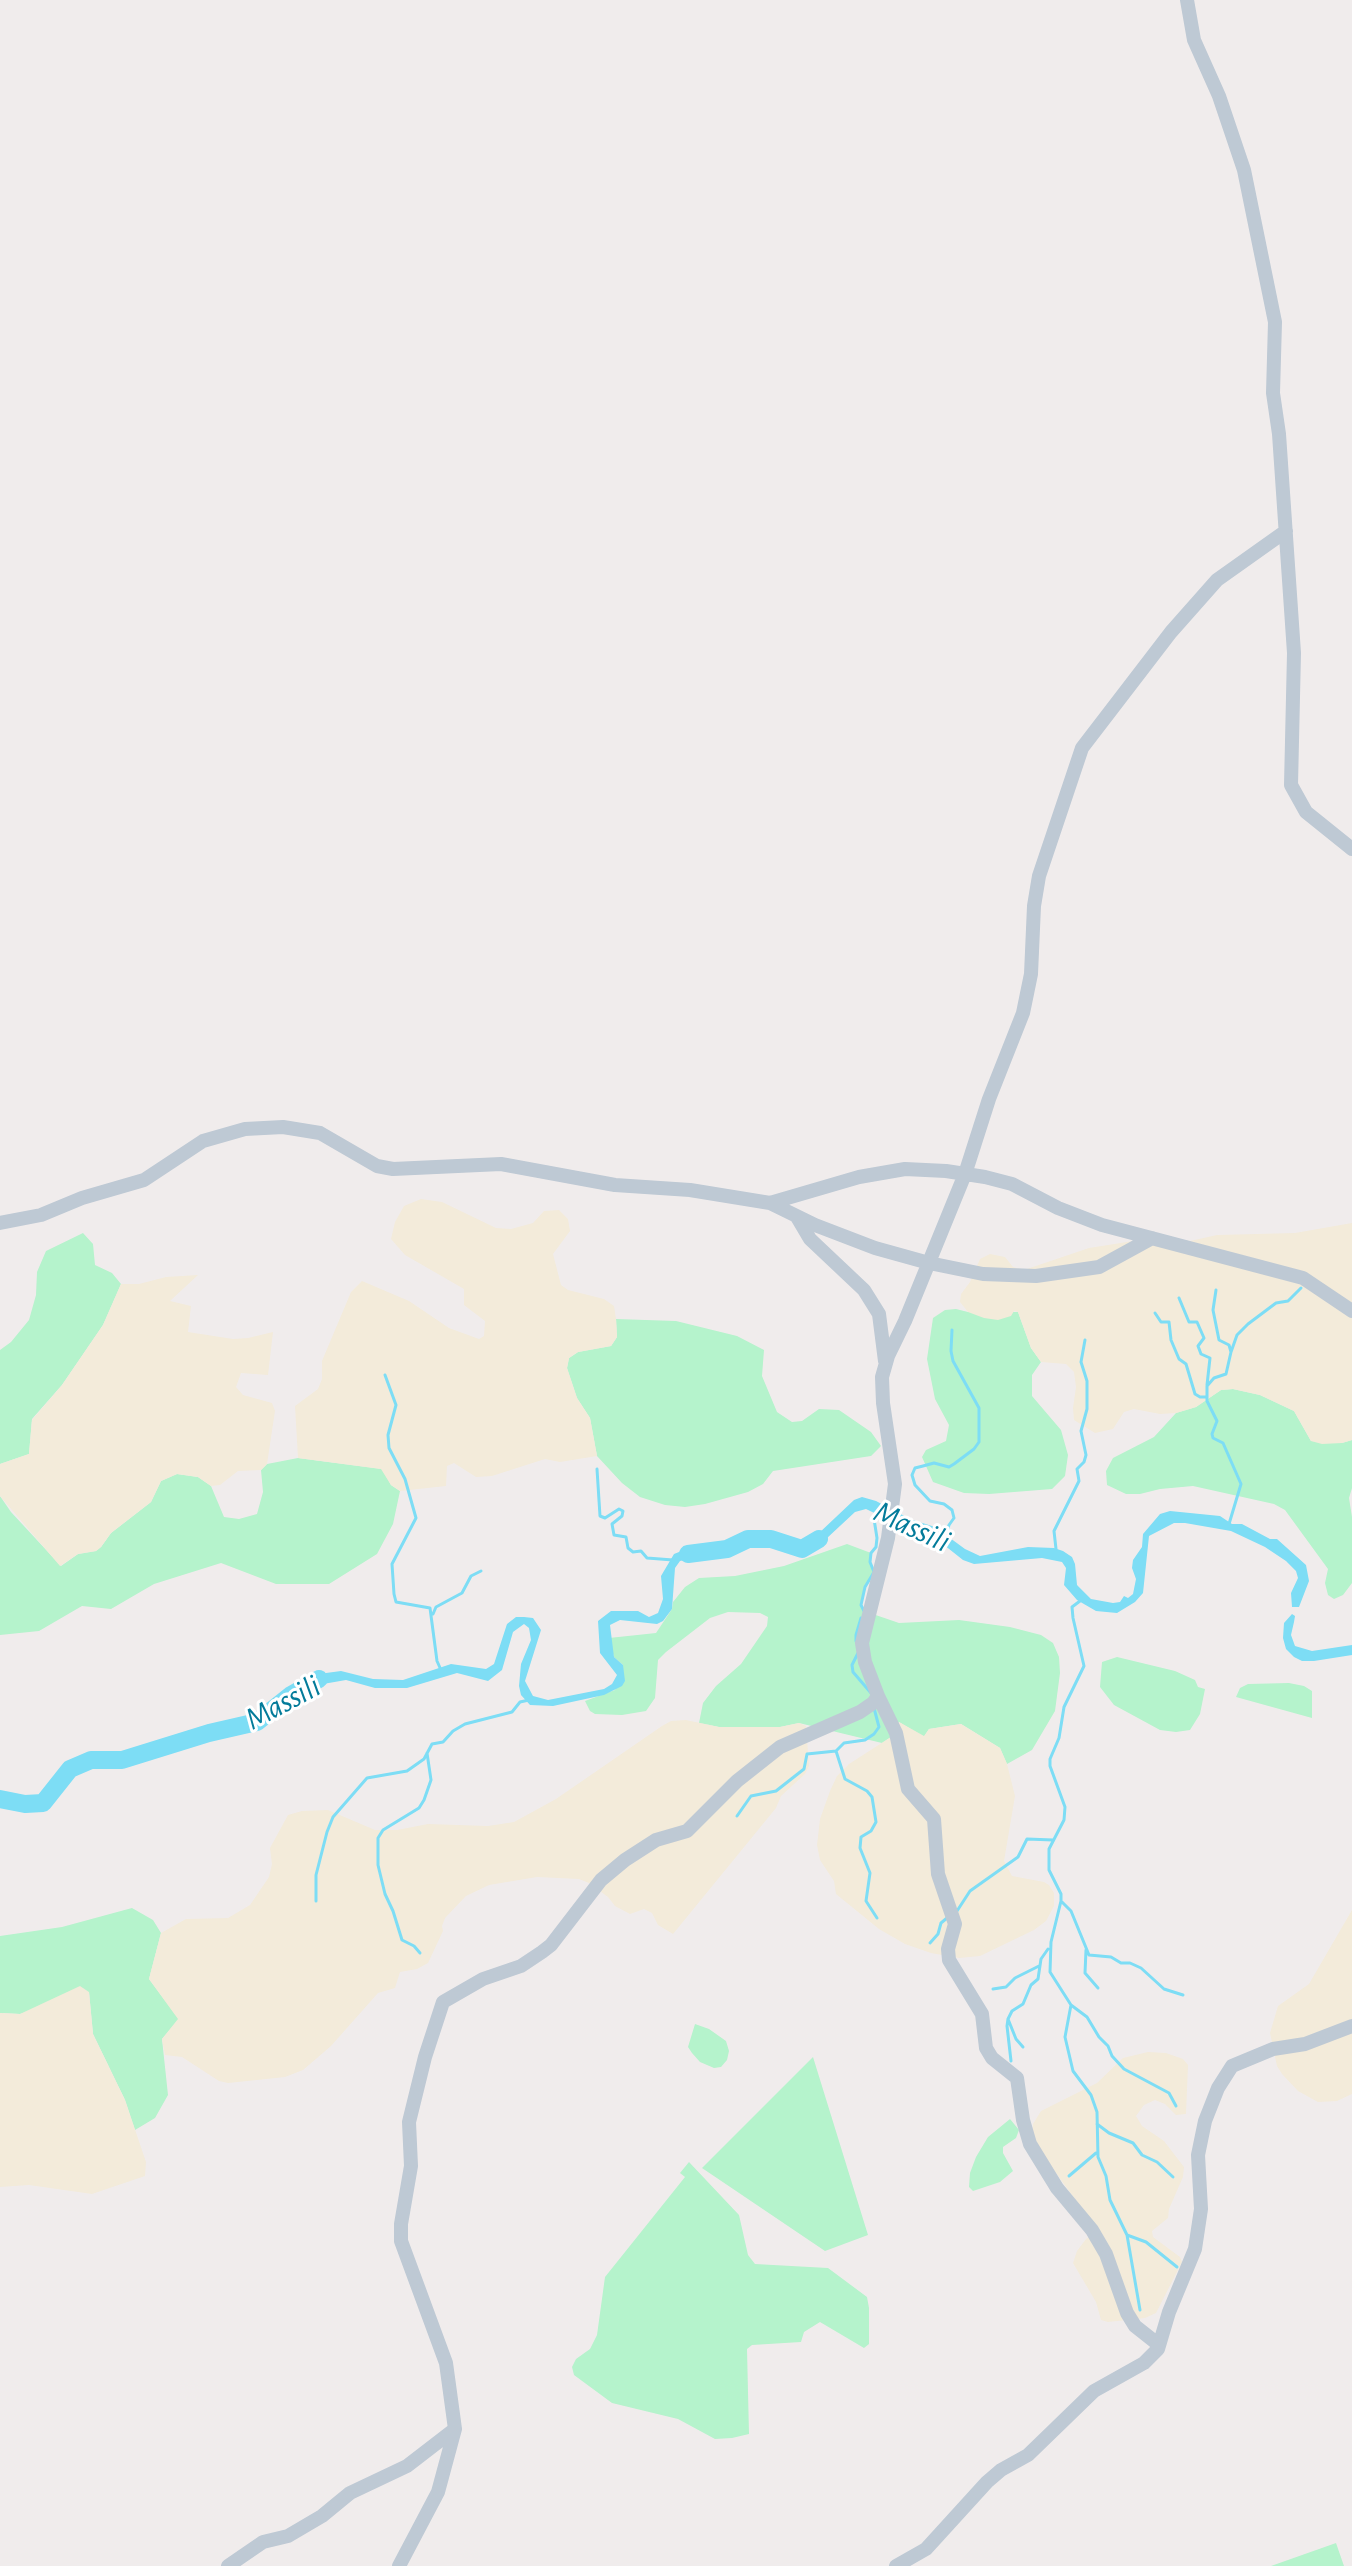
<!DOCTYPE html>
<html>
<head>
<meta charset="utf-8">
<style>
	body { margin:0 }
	canvas { display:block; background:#f0ecec }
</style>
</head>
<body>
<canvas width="1352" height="2566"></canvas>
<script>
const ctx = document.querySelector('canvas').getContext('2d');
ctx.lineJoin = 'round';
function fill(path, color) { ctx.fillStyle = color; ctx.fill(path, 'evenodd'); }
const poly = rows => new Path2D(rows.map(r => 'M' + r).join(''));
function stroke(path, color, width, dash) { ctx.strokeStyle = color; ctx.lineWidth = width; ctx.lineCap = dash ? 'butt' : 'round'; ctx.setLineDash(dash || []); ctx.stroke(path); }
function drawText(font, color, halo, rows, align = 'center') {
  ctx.font = font + ' "Alegreya Sans",sans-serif'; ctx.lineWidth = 6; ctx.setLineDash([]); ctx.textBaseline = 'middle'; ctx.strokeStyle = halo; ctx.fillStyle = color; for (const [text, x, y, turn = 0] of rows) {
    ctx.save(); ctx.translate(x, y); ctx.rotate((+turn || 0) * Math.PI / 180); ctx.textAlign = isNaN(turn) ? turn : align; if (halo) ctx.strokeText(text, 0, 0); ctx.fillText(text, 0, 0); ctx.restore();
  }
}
const green = poly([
	[83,1233,93,1244,95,1265,112,1273,121,1284,103,1325,62,1385,32,1419,29,1454,0,1464,0,1350,11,1342,29,1320,36,1295,37,1272,46,1251],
	[956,1309,968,1312,1018,1312,1031,1348,1041,1362,1032,1375,1032,1396,1061,1430,1068,1455,1065,1476,1052,1489,989,1494,964,1493,933,1482,922,1457,926,1450,946,1441,949,1425,935,1399,927,1359,933,1318,945,1310],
	[616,1319,676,1321,737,1336,764,1350,762,1376,777,1412,792,1422,802,1421,819,1409,839,1410,871,1432,881,1446,871,1456,773,1471,763,1484,748,1492,705,1504,685,1507,665,1505,640,1497,622,1483,597,1456,590,1418,577,1398,567,1368,569,1358,578,1352,611,1346,617,1337],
	[1233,1389,1260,1395,1294,1411,1311,1441,1342,1443,1352,1440,1352,1488,1349,1498,1352,1517,1352,1583,1343,1595,1334,1599,1328,1595,1325,1583,1328,1569,1285,1510,1274,1504,1193,1486,1160,1489,1140,1494,1126,1494,1107,1485,1106,1471,1113,1458,1154,1437,1176,1413,1196,1407,1221,1390],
	[298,1458,382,1469,391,1485,400,1491,393,1524,377,1554,329,1584,276,1584,221,1563,154,1584,111,1609,82,1606,39,1631,0,1635,0,1496,11,1512,61,1566,78,1554,96,1551,101,1547,111,1533,151,1502,161,1481,177,1474,198,1477,211,1486,224,1517,239,1519,257,1514,263,1492,261,1470,267,1464],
	[847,1544,871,1553,870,1562,874,1572,865,1587,861,1605,864,1611,899,1623,959,1620,1010,1627,1041,1635,1053,1643,1059,1657,1060,1673,1055,1711,1032,1750,1007,1764,1000,1748,961,1724,929,1729,924,1737,899,1722,891,1737,882,1743,799,1723,780,1727,719,1727,699,1723,703,1703,716,1686,741,1664,767,1626,768,1617,760,1613,728,1612,710,1618,666,1652,658,1660,655,1698,646,1711,622,1715,595,1714,590,1711,585,1701,615,1690,623,1665,614,1657,609,1638,656,1633,672,1609,673,1602,685,1587,699,1578,735,1576,784,1566],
	[1117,1657,1175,1671,1195,1680,1198,1687,1205,1689,1200,1714,1190,1730,1176,1732,1160,1730,1114,1705,1100,1687,1102,1662],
	[1289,1683,1304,1686,1312,1691,1312,1718,1236,1697,1240,1688,1248,1684],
	[132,1908,153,1920,161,1933,149,1979,179,2019,162,2039,168,2095,155,2118,135,2130,125,2100,93,2034,89,1992,20,2014,0,2013,0,1936,62,1927],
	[695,2024,709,2029,726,2041,729,2051,727,2060,721,2067,714,2068,700,2062,692,2053,688,2047],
	[813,2057,868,2235,825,2251,702,2168],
	[1010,2119,1019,2130,1016,2138,1003,2147,1003,2153,1013,2171,1000,2182,973,2191,969,2187,970,2173,976,2157,988,2137],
	[689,2162,739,2215,748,2255,755,2264,828,2268,867,2297,869,2308,869,2344,864,2348,820,2322,804,2332,801,2342,752,2345,747,2349,749,2434,732,2438,715,2439,678,2419,612,2403,574,2375,572,2367,576,2359,590,2349,597,2335,605,2277,685,2177,680,2173],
	[1336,2543,1344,2566,1271,2566]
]);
const sand = poly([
	[421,1199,442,1202,496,1228,511,1229,533,1223,544,1211,559,1210,568,1219,570,1231,553,1254,561,1285,568,1290,604,1299,614,1306,616,1319,617,1337,611,1346,578,1352,569,1358,567,1368,577,1398,590,1418,597,1456,560,1462,545,1459,492,1476,476,1477,454,1463,447,1466,446,1486,400,1491,391,1485,381,1469,298,1458,295,1406,318,1389,322,1379,322,1361,351,1292,362,1281,409,1301,449,1328,479,1339,484,1336,485,1321,464,1305,464,1289,405,1255,391,1239,395,1222,404,1206],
	[1352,1223,1352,1440,1342,1443,1322,1444,1311,1441,1294,1411,1260,1395,1233,1389,1221,1390,1196,1407,1176,1413,1160,1414,1134,1409,1124,1412,1113,1429,1095,1433,1074,1420,1073,1408,1076,1387,1074,1372,1066,1364,1041,1362,1031,1348,1018,1312,1014,1311,1011,1316,998,1320,984,1318,968,1312,960,1302,961,1294,970,1282,980,1259,990,1254,1005,1257,1013,1267,1024,1270,1089,1248,1152,1238,1190,1241,1217,1235,1295,1233],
	[198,1275,170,1301,191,1306,188,1332,233,1339,248,1338,273,1332,268,1375,241,1373,236,1387,243,1395,272,1403,275,1411,267,1464,261,1470,238,1471,220,1485,211,1486,198,1477,177,1474,161,1481,151,1502,111,1533,101,1547,96,1551,78,1554,60,1566,0,1496,0,1464,29,1454,32,1420,62,1385,103,1325,121,1284,139,1284,166,1277],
	[686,1720,719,1727,780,1727,799,1723,806,1726,809,1766,805,1774,781,1796,776,1808,673,1934,658,1925,652,1913,644,1909,630,1914,615,1906,608,1897,589,1883,579,1879,537,1877,489,1885,466,1896,445,1918,442,1926,443,1931,428,1963,417,1969,400,1972,395,1988,378,1993,331,2046,303,2070,285,2077,228,2083,219,2081,182,2057,165,2055,162,2039,178,2019,149,1979,161,1933,186,1919,228,1918,250,1905,269,1877,272,1864,270,1848,288,1815,302,1811,328,1810,375,1830,397,1830,428,1824,488,1826,514,1822,556,1799,662,1726,671,1721],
	[899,1722,924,1736,929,1729,961,1724,1000,1748,1007,1764,1015,1796,1004,1861,1012,1876,1044,1882,1049,1885,1054,1893,1054,1906,1046,1921,1034,1930,980,1956,959,1958,931,1953,905,1944,879,1929,836,1894,834,1881,820,1860,817,1845,820,1819,830,1791,837,1776,849,1764,891,1737],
	[1352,1910,1352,2094,1337,2101,1318,2102,1298,2091,1282,2074,1277,2066,1270,2033,1278,2006,1309,1984],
	[80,1986,89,1992,93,2034,125,2100,146,2162,145,2176,92,2194,29,2185,0,2187,0,2013,20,2014],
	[1148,2052,1166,2053,1183,2059,1188,2065,1186,2114,1176,2115,1165,2104,1155,2100,1144,2105,1136,2116,1142,2126,1164,2141,1184,2167,1183,2177,1169,2209,1168,2218,1152,2231,1153,2237,1180,2257,1182,2262,1156,2313,1145,2318,1108,2322,1101,2320,1096,2302,1073,2263,1077,2251,1086,2239,1098,2231,1043,2155,1032,2135,1033,2124,1041,2111,1097,2083,1123,2058]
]);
const water = poly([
	[862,1497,876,1501,910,1519,935,1527,965,1549,980,1556,1028,1547,1054,1548,1063,1551,1072,1557,1075,1564,1077,1585,1091,1599,1113,1603,1120,1602,1124,1596,1128,1598,1133,1594,1136,1579,1132,1568,1133,1560,1142,1547,1143,1534,1160,1514,1170,1511,1220,1516,1232,1524,1242,1524,1270,1539,1277,1539,1306,1565,1309,1581,1299,1607,1292,1607,1291,1593,1298,1578,1296,1571,1286,1561,1265,1547,1231,1531,1185,1523,1174,1523,1149,1536,1143,1593,1135,1602,1117,1613,1096,1611,1077,1600,1064,1585,1066,1568,1062,1562,1042,1558,974,1564,963,1560,939,1541,915,1529,897,1524,866,1509,855,1512,826,1539,805,1553,798,1551,798,1544,818,1534,854,1500],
	[714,1546,708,1554,680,1561,675,1568,672,1609,663,1621,657,1624,620,1620,610,1625,614,1657,623,1665,625,1681,622,1686,604,1695,553,1706,530,1705,521,1695,519,1686,521,1664,531,1640,529,1628,524,1624,513,1632,502,1670,488,1681,457,1673,407,1688,375,1688,346,1680,323,1684,303,1694,298,1685,326,1673,341,1671,373,1679,403,1680,451,1664,486,1669,494,1664,507,1624,516,1617,524,1617,533,1618,541,1630,525,1681,533,1696,548,1700,604,1689,612,1684,617,1675,600,1653,598,1621,611,1611,638,1611,649,1617,658,1613,663,1599,661,1576,674,1554,689,1548],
	[1292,1614,1295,1616,1294,1622,1291,1635,1295,1646,1312,1651,1352,1645,1352,1655,1314,1661,1302,1661,1294,1657,1286,1649,1283,1638,1284,1623]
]);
const stream = poly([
	[1216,1290,1213,1310,1219,1340,1229,1345,1231,1352,1226,1374,1214,1378,1207,1386,1207,1401,1217,1421,1212,1434,1213,1438,1223,1443,1241,1484,1229,1524],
	[1179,1298,1189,1322,1197,1322,1204,1338,1198,1346,1201,1354,1210,1358,1207,1385],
	[1155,1313,1161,1322,1169,1322,1171,1340,1179,1359,1186,1364,1195,1394,1200,1397,1207,1397],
	[1231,1352,1237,1335,1248,1324,1276,1303,1288,1301,1301,1288],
	[385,1375,396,1405,388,1435,389,1448,405,1479,416,1518,392,1564,394,1594,396,1602,430,1608,437,1661,441,1670],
	[597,1469,600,1516,605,1518,619,1509,623,1511,622,1516,612,1524,614,1535,626,1537,628,1548,633,1552,641,1551,647,1558,673,1560],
	[945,1538,949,1525,954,1518,952,1510,944,1504,930,1501,915,1485,912,1475,915,1468,923,1466,934,1463,949,1467,954,1464,974,1449,979,1442,979,1408,953,1361,951,1351,952,1330],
	[1056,1549,1054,1531,1079,1481,1077,1469,1084,1462,1086,1455,1081,1431,1087,1409,1087,1381,1081,1362,1085,1340],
	[1080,1601,1072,1607,1073,1618,1084,1666,1064,1707,1059,1738,1050,1759,1050,1766,1065,1807,1064,1820,1049,1849,1049,1870,1061,1894,1061,1901,1051,1942,1050,1972,1071,2005,1065,2037,1073,2071,1091,2095,1097,2112,1098,2157,1106,2176,1110,2200,1127,2235,1140,2310],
	[864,1611,861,1605,865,1587,874,1572,870,1562,871,1553,876,1547,877,1538,874,1519,878,1514],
	[433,1614,436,1607,462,1593,471,1576,481,1571],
	[856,1641,856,1635,861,1618],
	[858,1653,852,1665,853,1672,871,1693],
	[874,1708,879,1727,874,1734,865,1740,844,1743,836,1751,845,1779,867,1791,872,1797,876,1822,871,1831,861,1837,860,1848,870,1873,866,1901,877,1918],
	[737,1816,751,1796,776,1791,804,1769,807,1754,836,1751],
	[316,1901,316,1875,327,1832,333,1817,367,1778,407,1771,424,1759,432,1744,443,1742,453,1731,465,1724,512,1712,520,1702,529,1700],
	[1062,1902,1071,1911,1089,1955,1111,1957,1121,1963,1130,1963,1141,1968,1164,1989,1183,1995],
	[957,1911,970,1891,1018,1857,1027,1839,1053,1840],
	[930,1943,938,1934,941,1923,947,1918],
	[1086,1950,1085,1973,1098,1988],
	[420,1953,414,1946,402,1940,393,1911,385,1894,378,1865,378,1838,383,1830,419,1808,424,1800,431,1780,427,1753],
	[993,1989,1006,1987,1015,1978,1039,1966],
	[1071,2005,1087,2017,1099,2037,1108,2046,1112,2056,1124,2069,1169,2093,1176,2106],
	[1008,2019,1016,2039,1023,2047],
	[1011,2061,1007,2026,1008,2019,1012,2011,1023,2004,1031,1985,1038,1979,1041,1959,1048,1949],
	[1097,2124,1109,2133,1133,2143,1142,2155,1157,2162,1173,2177],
	[1069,2176,1096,2153],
	[1127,2235,1146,2242,1177,2267]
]);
const river = poly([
	[688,1554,727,1549,748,1539,771,1539,802,1549,819,1539],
	[0,1799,25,1804,43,1803,70,1769,91,1760,122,1760,209,1733,257,1722,291,1695,319,1679]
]);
const minor = poly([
	[1187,0,1194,40,1219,96,1244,170,1275,322,1273,393,1279,434,1294,653,1291,785,1306,812,1352,849],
	[770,1203,815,1225,875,1248,929,1263,983,1274,1036,1276,1099,1267,1152,1238],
	[797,1217,810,1239,864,1290,879,1314,885,1361],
	[0,1223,41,1215,82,1198,144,1180,203,1141,245,1129,283,1127,320,1133,377,1166,393,1169,501,1164,615,1185,690,1190,770,1203,859,1177,905,1169,946,1171,985,1177,1012,1184,1058,1208,1102,1225,1303,1278,1352,1311],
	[1159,2345,1135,2326,1127,2313,1106,2254,1092,2230,1057,2188,1030,2144,1023,2120,1017,2078,992,2058,986,2048,982,2014,949,1960,948,1949,955,1924,938,1874,934,1819,908,1789,896,1733,878,1696,865,1662,862,1643,888,1538,895,1484,883,1403,882,1377,888,1356,905,1321,965,1174,989,1099,1023,1013,1031,974,1034,906,1039,876,1082,748,1171,632,1217,580,1286,531],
	[228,2566,263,2542,288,2536,322,2516,350,2493,407,2466,455,2429],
	[399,2566,438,2492,455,2429,446,2363,401,2241,401,2224,411,2166,409,2122,425,2057,443,2002,483,1979,521,1966,542,1952,551,1945,601,1880,625,1860,656,1840,687,1831,737,1781,780,1747,860,1712,873,1703,878,1696],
	[896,2566,926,2549,987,2482,1001,2470,1028,2455,1094,2391,1144,2363,1158,2349,1169,2312,1195,2249,1201,2209,1198,2155,1205,2121,1218,2088,1232,2066,1273,2049,1305,2044,1352,2026]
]);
const waterNames = [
	["Massili",912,1527,25],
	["Massili",283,1703,-28]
];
fill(green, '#b5f3cc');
fill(sand, '#f3ebda');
fill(water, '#7dddf5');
stroke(stream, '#7dddf5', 3);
stroke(river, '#7dddf5', 18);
stroke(minor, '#bec9d4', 14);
drawText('italic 32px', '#037b9a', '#fff', waterNames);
</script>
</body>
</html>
